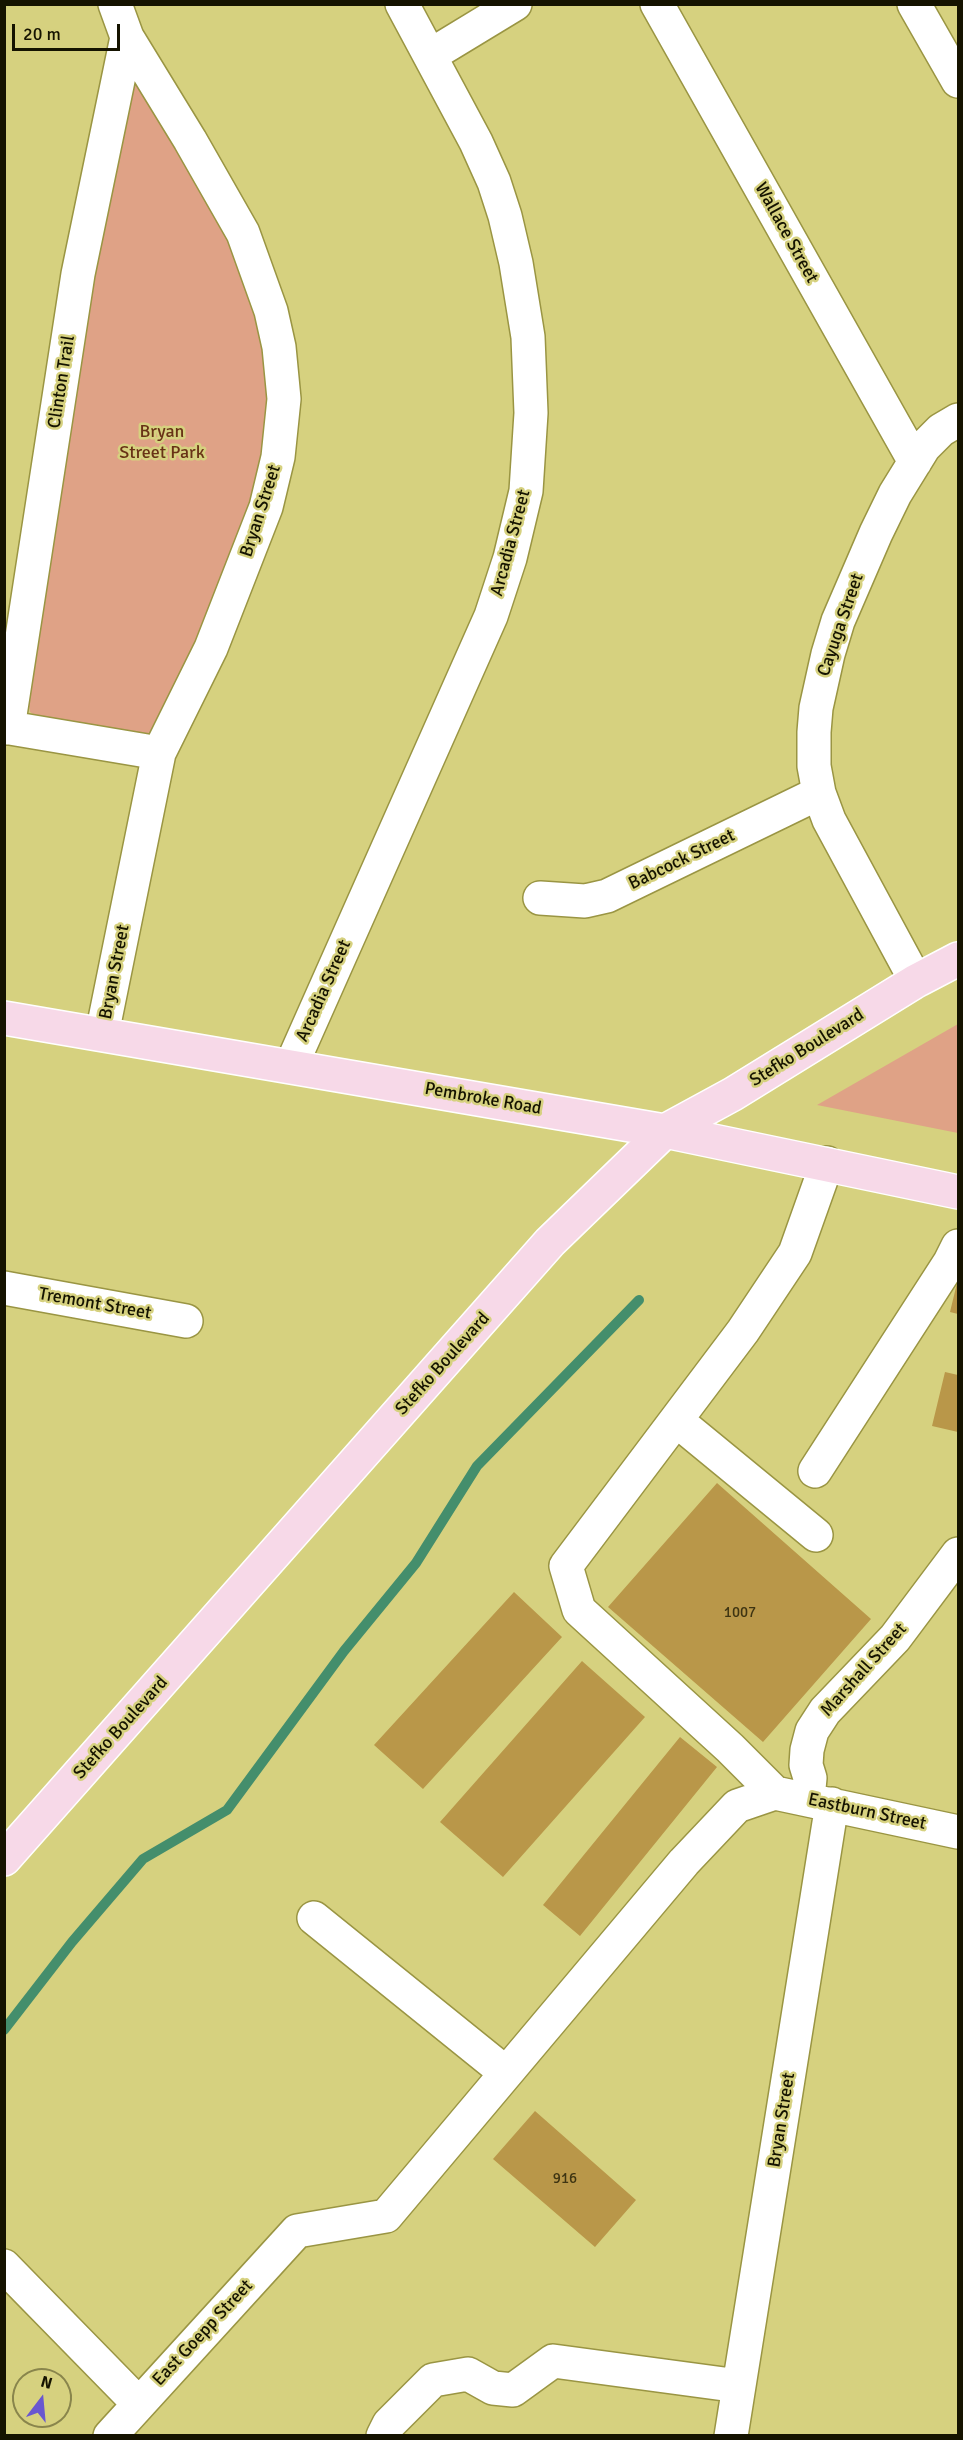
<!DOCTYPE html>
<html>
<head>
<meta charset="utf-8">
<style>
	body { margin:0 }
	#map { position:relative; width:963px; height:2440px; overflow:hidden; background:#d6d17f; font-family:Signika,sans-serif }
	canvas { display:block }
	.frame { position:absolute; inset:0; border:6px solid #151300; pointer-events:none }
	.north { position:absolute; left:12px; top:2368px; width:60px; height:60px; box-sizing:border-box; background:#d6d17f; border:2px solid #89854c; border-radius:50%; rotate:16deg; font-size:16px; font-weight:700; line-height:24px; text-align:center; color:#151300 }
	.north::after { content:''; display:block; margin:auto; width:21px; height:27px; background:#6957d0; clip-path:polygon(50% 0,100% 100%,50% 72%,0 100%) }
	.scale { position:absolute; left:12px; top:24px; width:108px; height:27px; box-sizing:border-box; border:3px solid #151300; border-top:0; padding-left:8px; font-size:18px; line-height:21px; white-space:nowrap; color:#151300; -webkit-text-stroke:4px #d6d17f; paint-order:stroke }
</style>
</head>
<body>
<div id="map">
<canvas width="963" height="2440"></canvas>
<div class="frame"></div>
<div class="north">N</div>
<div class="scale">20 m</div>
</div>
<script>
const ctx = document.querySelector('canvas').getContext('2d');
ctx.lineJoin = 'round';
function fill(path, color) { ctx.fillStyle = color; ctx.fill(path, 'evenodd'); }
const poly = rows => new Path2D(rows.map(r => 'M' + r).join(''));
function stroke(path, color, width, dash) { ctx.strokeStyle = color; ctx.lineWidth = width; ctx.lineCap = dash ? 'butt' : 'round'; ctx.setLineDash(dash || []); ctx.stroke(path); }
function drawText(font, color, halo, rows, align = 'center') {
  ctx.font = font + ' Signika,sans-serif'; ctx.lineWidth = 5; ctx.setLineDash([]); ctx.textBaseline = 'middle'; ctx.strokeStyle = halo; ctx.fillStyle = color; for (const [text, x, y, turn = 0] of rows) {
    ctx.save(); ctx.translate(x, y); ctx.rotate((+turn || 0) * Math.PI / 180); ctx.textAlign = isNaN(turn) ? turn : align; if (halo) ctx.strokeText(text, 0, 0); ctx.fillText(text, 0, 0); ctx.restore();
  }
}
const green = poly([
	[132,80,139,81,233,241,265,338,269,409,264,463,227,585,152,735,36,716,30,712,28,699,59,434],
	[958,1024,958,1133,817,1105]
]);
const stream = poly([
	[4,2030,72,1942,143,1859,227,1810,344,1651,416,1563,477,1466,639,1300]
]);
const building = poly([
	[958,1279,958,1314,950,1312],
	[945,1372,958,1375,958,1432,932,1426],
	[717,1483,871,1619,763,1742,608,1607],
	[514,1592,562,1637,423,1789,374,1745],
	[582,1661,645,1717,503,1877,440,1822],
	[680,1737,717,1767,580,1936,543,1905],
	[535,2111,636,2200,595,2247,493,2159]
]);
const minor = poly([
	[657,4,915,462],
	[914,4,958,81],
	[431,55,515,4],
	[4,727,159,753],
	[8,728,78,274,127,37],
	[540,898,585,901,607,896,819,793],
	[916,981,829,820,819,793,814,766,814,732,816,708,828,654,838,621,876,533,895,494,924,447,941,430,958,420],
	[102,1034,159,753,211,648,266,507,278,457,284,399,279,347,271,311,243,233,190,140,127,37,115,4],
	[291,1066,491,616,510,558,526,491,531,413,528,337,516,263,505,216,494,182,476,142,402,4],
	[4,1288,186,1321],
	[676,1420,816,1535],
	[815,1471,950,1262,958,1246],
	[775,1793,730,1748,579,1610,566,1566,743,1331,795,1253,827,1163],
	[808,1799,810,1778,806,1765,807,1750,812,1731,825,1711,895,1638,958,1554],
	[314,1918,506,2073],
	[4,2266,138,2403],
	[110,2436,297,2231,386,2216,684,1862,737,1806,775,1793,958,1832],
	[383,2436,389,2424,433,2380,468,2374,493,2388,513,2390,553,2361,739,2386],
	[731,2436,832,1804]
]);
const major = poly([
	[4,1018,665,1131,958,1192],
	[4,1859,550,1242,665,1131,733,1094,916,981,958,959]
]);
const numberNames = [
	["1007",740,1613],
	["916",565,2179]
];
const streetNames = [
	["Wallace Street",786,233,61],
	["Clinton Trail",62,382,-81],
	["Bryan Street",261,511,-72],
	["Arcadia Street",511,543,-75],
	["Cayuga Street",841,625,-71],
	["Babcock Street",682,860,-26],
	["Bryan Street",115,972,-79],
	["Arcadia Street",324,991,-66],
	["Stefko Boulevard",807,1048,-32],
	["Pembroke Road",483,1099,10],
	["Tremont Street",95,1304,10],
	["Stefko Boulevard",443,1364,-48],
	["Marshall Street",864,1670,-48],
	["Stefko Boulevard",121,1728,-48],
	["Eastburn Street",867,1812,12],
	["Bryan Street",782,2120,-81],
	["East Goepp Street",203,2333,-47]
];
const parkNames = [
	["Bryan",162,432],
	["Street Park",162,453]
];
fill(green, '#dfa286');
stroke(stream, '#448e6c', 10);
fill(building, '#b99749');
stroke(minor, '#9a9543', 36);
stroke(major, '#fff', 36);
stroke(minor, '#fff', 33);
stroke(major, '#f7d9e8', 33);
drawText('15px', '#3e3412', null, numberNames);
drawText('18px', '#151300', '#d6d17f', streetNames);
drawText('18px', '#683216', '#d6d17f', parkNames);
</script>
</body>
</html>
